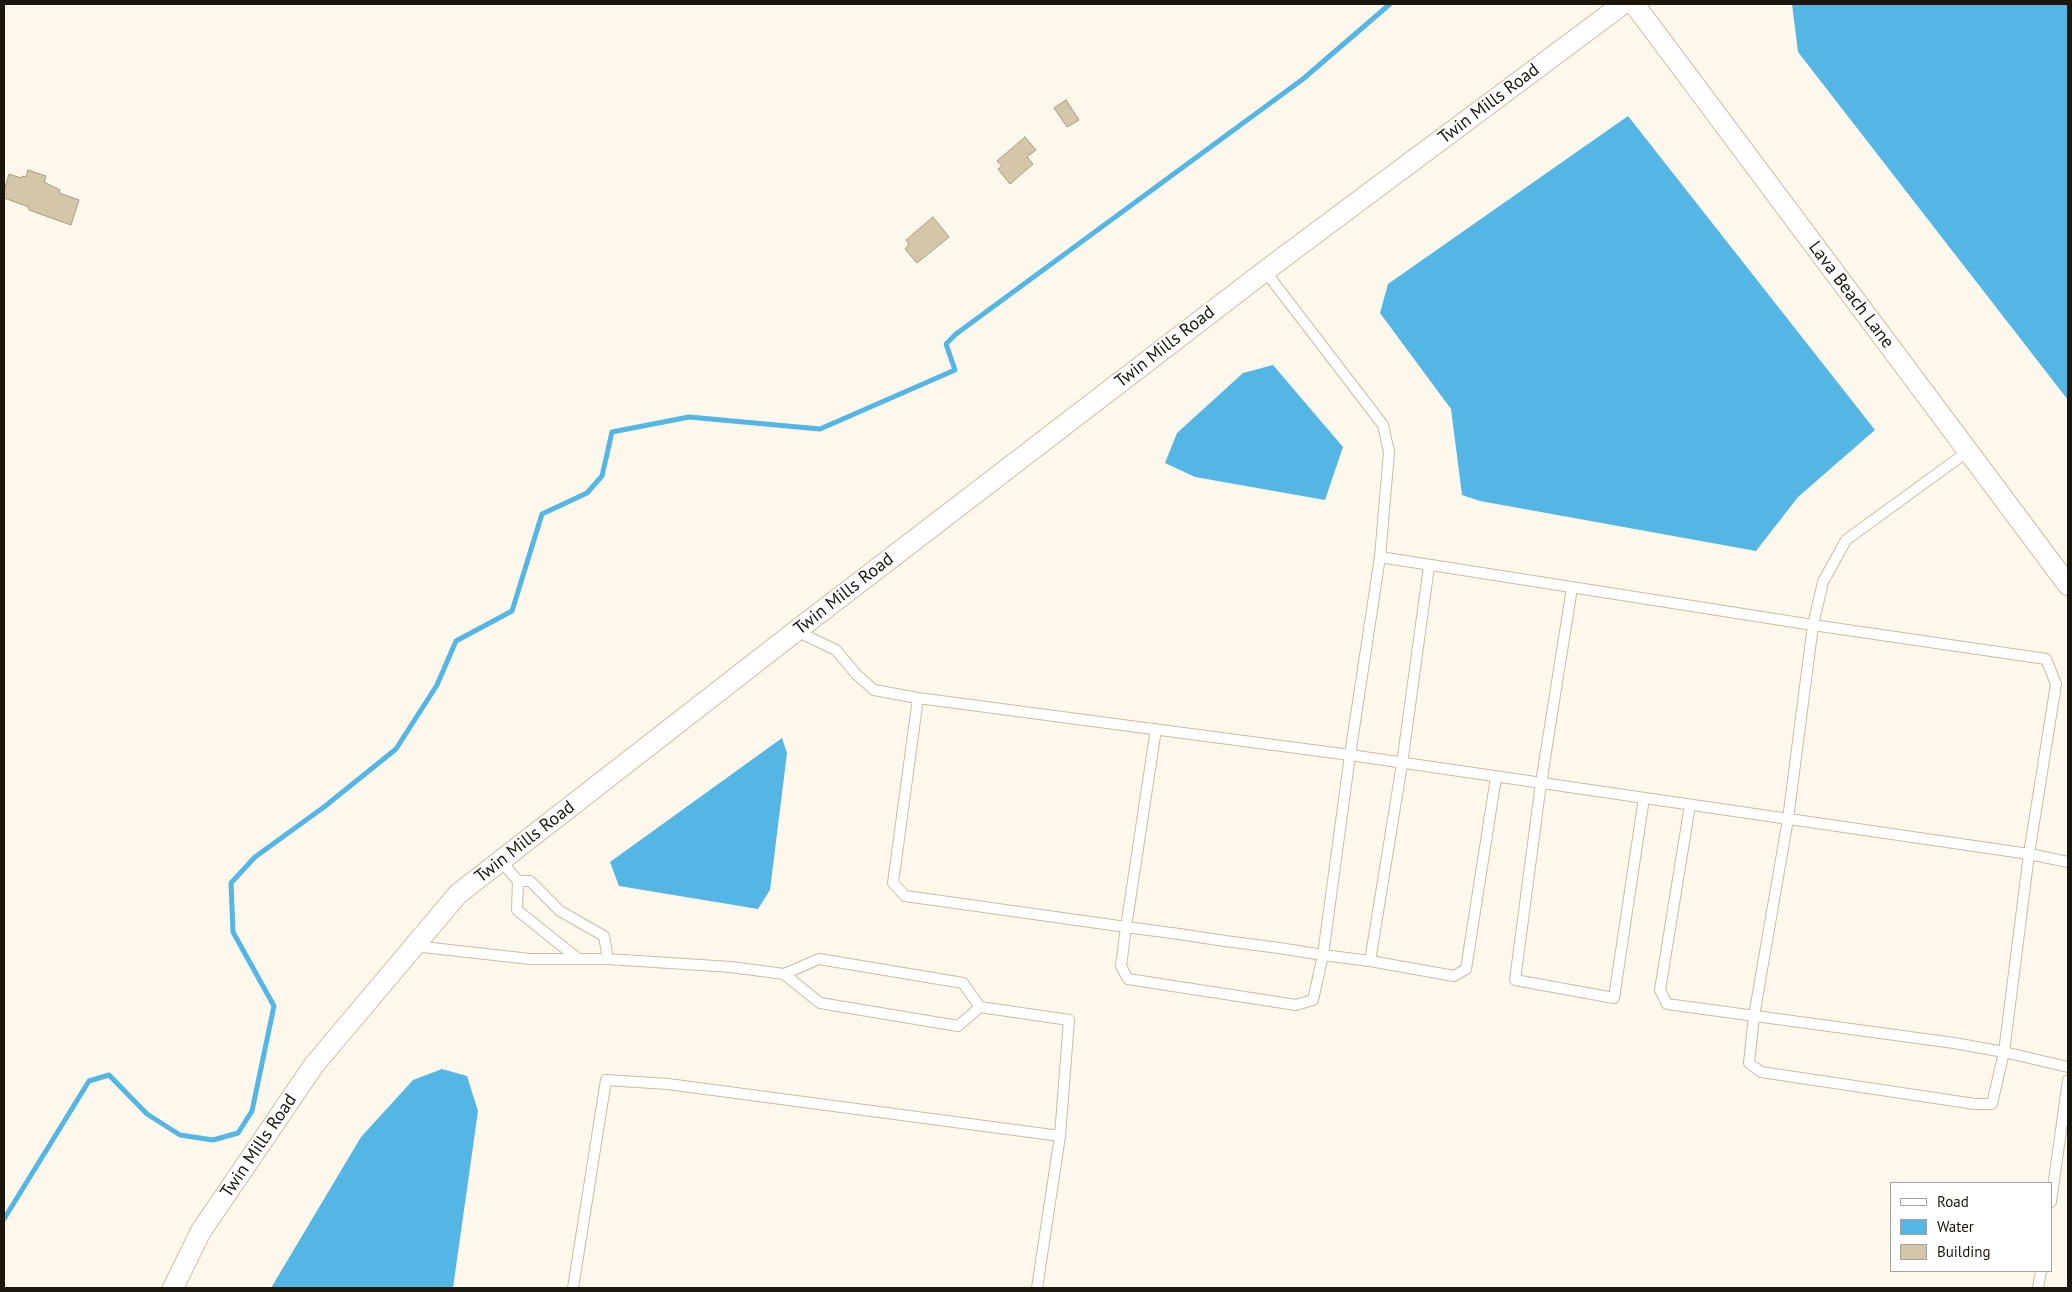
<!DOCTYPE html>
<html>
<head>
<meta charset="utf-8">
<style>
	body { margin:0 }
	#map { position:relative; width:2072px; height:1292px; overflow:hidden; background:#fef8ec; font-family:"PT Sans",sans-serif }
	canvas { display:block }
	.frame { position:absolute; inset:0; border:5px solid #1c170c; pointer-events:none }
	.legend { position:absolute; left:1890px; top:1182px; width:162px; height:90px; box-sizing:border-box; background:#fff; border:1px solid #a4a29e; margin:0; padding:6px 9px; list-style:none; font-size:15px; color:#1c170c }
	.legend li { display:flex; align-items:center; gap:10px; height:25px }
	.legend b { width:25px; border:1px solid #a4a29e }
</style>
</head>
<body>
<div id="map">
<canvas width="2072" height="1292"></canvas>
<div class="frame"></div>
<ul class="legend">
<li><b style="height:6px;background:#fff"></b>Road</li>
<li><b style="height:14px;background:#53b6e5"></b>Water</li>
<li><b style="height:14px;background:#d4c6a8"></b>Building</li>
</ul>
</div>
<script>
const ctx = document.querySelector('canvas').getContext('2d');
ctx.lineJoin = 'round';
function fill(path, color) { ctx.fillStyle = color; ctx.fill(path, 'evenodd'); }
const poly = rows => new Path2D(rows.map(r => 'M' + r).join(''));
function stroke(path, color, width, dash) { ctx.strokeStyle = color; ctx.lineWidth = width; ctx.lineCap = dash ? 'butt' : 'round'; ctx.setLineDash(dash || []); ctx.stroke(path); }
function drawText(font, color, halo, rows, align = 'center') {
  ctx.font = font + ' "PT Sans",sans-serif'; ctx.lineWidth = 4.5; ctx.setLineDash([]); ctx.textBaseline = 'middle'; ctx.strokeStyle = halo; ctx.fillStyle = color; for (const [text, x, y, turn = 0] of rows) {
    ctx.save(); ctx.translate(x, y); ctx.rotate((+turn || 0) * Math.PI / 180); ctx.textAlign = isNaN(turn) ? turn : align; if (halo) ctx.strokeText(text, 0, 0); ctx.fillText(text, 0, 0); ctx.restore();
  }
}
const water = poly([
	[1792,4,2068,4,2068,400,1798,52],
	[1628,116,1875,430,1798,497,1756,551,1480,501,1462,495,1451,409,1380,313,1388,284],
	[1273,365,1343,447,1325,500,1195,477,1165,463,1177,433,1243,373],
	[782,738,787,753,770,890,758,909,619,886,610,862],
	[442,1069,467,1076,478,1111,453,1288,271,1288,361,1137,413,1080]
]);
const stream = poly([
	[4,1219,89,1081,109,1075,147,1114,180,1135,213,1140,238,1133,252,1111,274,1006,233,932,231,883,255,857,324,807,396,749,437,685,456,641,512,611,542,514,587,493,602,476,612,432,689,417,820,429,955,370,946,344,956,334,1303,79,1390,4]
]);
const building = poly([
	[1066,100,1079,120,1067,127,1054,108,1066,100],
	[1025,137,1036,150,1027,157,1033,164,1010,184,998,169,1002,166,997,161,1025,137],
	[28,170,46,176,44,182,60,190,59,193,79,200,71,225,29,210,29,207,4,198,4,191,9,174,21,178,22,176,26,177,28,170],
	[933,217,949,237,917,263,905,249,909,244,906,240,933,217]
]);
const service = poly([
	[1265,271,1383,425,1389,452,1380,557,1813,625,1823,582,1846,540,1967,452],
	[1380,557,1350,755,1837,826,2029,854,2068,862],
	[1429,566,1402,764,1370,961,1454,976,1466,969,1496,777],
	[1572,588,1541,783,1515,980,1614,998,1644,798],
	[1813,625,2046,659,2056,684,2029,854,2004,1052,1992,1104,1975,1104,1761,1072,1749,1063,1754,1016,1788,819,1813,625],
	[796,631,836,650,856,674,874,690,918,698],
	[1156,729,1126,927,1121,966,1128,979,1296,1005,1313,1000,1323,955,1350,755,918,698,893,883,905,896,941,901,991,908,1126,927,1179,934,1225,941,1279,948,1323,955,1370,961],
	[1690,805,1660,990,1667,1004,1954,1043,2004,1052,2068,1067],
	[501,861,518,881,517,910,577,958],
	[518,881,530,881,560,911,604,936,608,959],
	[414,946,530,959,608,959,731,967,784,974,819,959,963,983,980,1007,1069,1020,1060,1136,1037,1288],
	[784,974,820,1003,958,1026,980,1007],
	[2051,1202,2068,1080],
	[573,1288,606,1080,668,1084,1060,1136],
	[2038,1288,2041,1271]
]);
const minor = poly([
	[1634,4,2068,585],
	[173,1288,201,1231,314,1065,458,894,796,631,1265,271,1623,4]
]);
const streetNames = [
	["Twin Mills Road",1489,104,-37],
	["Lava Beach Lane",1851,295,53],
	["Twin Mills Road",1165,347,-38],
	["Twin Mills Road",844,594,-38],
	["Twin Mills Road",525,842,-38],
	["Twin Mills Road",259,1146,-56]
];
fill(water, '#53b6e5');
stroke(stream, '#53b6e5', 5);
fill(building, '#d4c6a8');
stroke(building, '#a89a7d', 1);
stroke(service, '#cbbc9e', 12);
stroke(minor, '#cbbc9e', 22);
stroke(service, '#fff', 10);
stroke(minor, '#fff', 20);
drawText('18px', '#1c170c', '#fff', streetNames);
</script>
</body>
</html>
